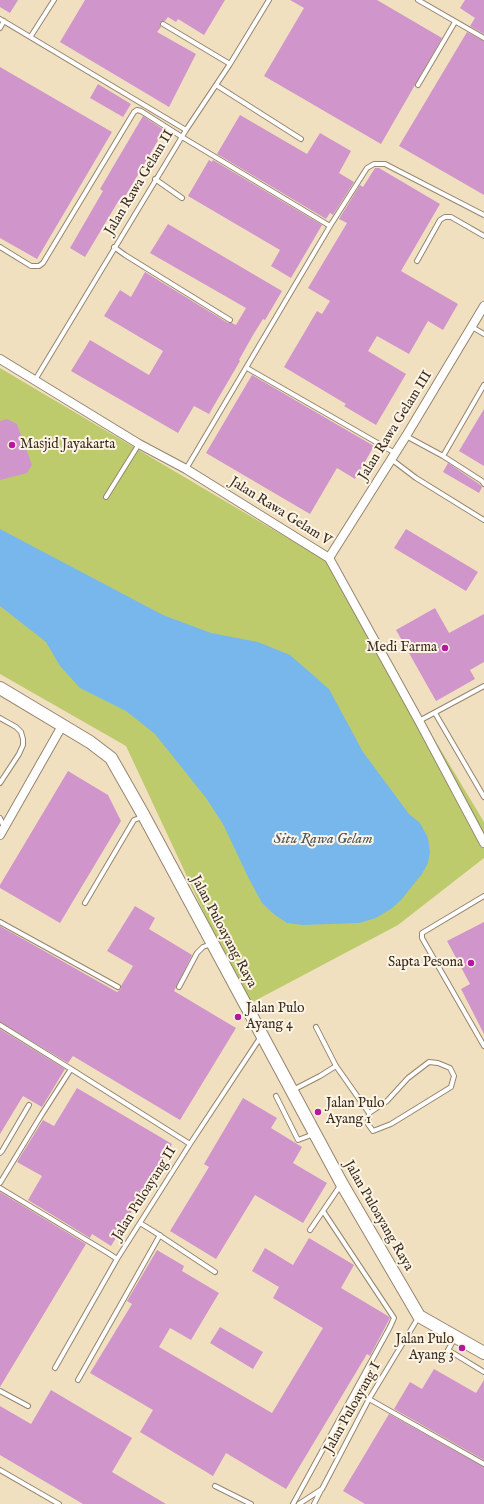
<!DOCTYPE html>
<html>
<head>
<meta charset="utf-8">
<style>
	body { margin:0 }
	canvas { display:block; background:#f1e0c0 }
</style>
</head>
<body>
<canvas width="484" height="1504"></canvas>
<script>
const ctx = document.querySelector('canvas').getContext('2d');
ctx.lineJoin = 'round';
function fill(path, color) { ctx.fillStyle = color; ctx.fill(path, 'evenodd'); }
const poly = rows => new Path2D(rows.map(r => 'M' + r).join(''));
function stroke(path, color, width, dash) { ctx.strokeStyle = color; ctx.lineWidth = width; ctx.lineCap = dash ? 'butt' : 'round'; ctx.setLineDash(dash || []); ctx.stroke(path); }
function drawText(font, color, halo, rows, align = 'center') {
  ctx.font = font + ' "IM FELL English",serif'; ctx.lineWidth = 4; ctx.setLineDash([]); ctx.textBaseline = 'middle'; ctx.strokeStyle = halo; ctx.fillStyle = color; for (const [text, x, y, turn = 0] of rows) {
    ctx.save(); ctx.translate(x, y); ctx.rotate((+turn || 0) * Math.PI / 180); ctx.textAlign = isNaN(turn) ? turn : align; if (halo) ctx.strokeText(text, 0, 0); ctx.fillText(text, 0, 0); ctx.restore();
  }
}
const green = poly([
	[0,368,328,562,484,822,484,858,398,925,247,1005,126,746,0,674]
]);
const water = poly([
	[0,529,163,615,211,633,258,642,290,655,329,689,363,752,409,814,420,823,428,838,430,852,428,863,422,874,401,900,391,909,376,918,359,923,303,925,287,923,275,915,262,903,248,877,223,824,206,798,155,734,126,711,80,688,60,666,46,642,0,606]
]);
const building = poly([
	[0,0,18,0,10,13,0,7],
	[85,0,225,0,204,35,178,19,176,22,168,17,165,21,163,21,160,23,161,27,157,32,196,54,169,107,60,42],
	[290,0,377,0,442,38,381,144,264,76,304,8],
	[465,0,484,0,484,34,470,26,475,18,460,8],
	[467,32,484,41,484,195,399,146],
	[0,67,112,132,37,259,0,238],
	[98,84,131,104,123,117,90,98],
	[240,115,307,154,320,133,351,151,339,173,354,182,333,215,330,213,326,219,217,154],
	[143,116,164,130,122,202,119,200,85,257,70,248,103,191,100,189],
	[209,160,212,162,213,160,322,225,291,278,271,266,280,250,188,196],
	[375,168,379,168,440,204,401,271,458,304,443,330,428,321,409,354,377,336,368,351,406,374,376,425,344,406,346,404,284,367,317,311,322,314,330,301,308,288,347,223,339,219,360,185,363,187],
	[168,224,282,291,265,320,263,319,253,335,239,360,240,361,209,414,194,406,178,433,71,371,90,340,149,375,163,351,104,316,120,290,131,297,145,272,228,323,232,323,236,325,246,308,150,253],
	[252,375,374,446,355,479,337,468,310,514,206,453],
	[484,409,484,466,459,451],
	[7,419,17,424,32,465,27,473,0,480,0,421],
	[448,463,479,484,482,487,479,493,443,472],
	[406,529,478,572,466,591,394,548],
	[435,608,449,633,484,614,484,662,470,670,475,679,436,701,396,630],
	[68,771,108,795,121,821,60,923,0,888,0,885],
	[135,906,155,918,149,929,192,955,174,991,236,1028,180,1120,73,1056,68,1063,0,1022,0,926,117,992,121,989,121,986,133,966,107,951],
	[484,922,484,1034,461,989,470,984,447,941],
	[0,1029,65,1069,42,1107,23,1096,0,1134],
	[77,1088,172,1144,111,1246,92,1234,90,1238,28,1200,42,1176,17,1162,43,1120,54,1126],
	[243,1098,277,1118,271,1128,302,1147,293,1163,327,1183,303,1223,255,1195,216,1259,170,1231,209,1167,204,1164],
	[0,1192,86,1244,0,1387],
	[309,1238,354,1265,341,1288,388,1316,390,1318,370,1356,367,1354,286,1489,226,1453,213,1476,140,1432,153,1410,90,1373,132,1304,127,1301,157,1250,184,1266,182,1271,219,1293,191,1340,170,1328,159,1347,272,1413,323,1328,273,1298,279,1287,252,1271,265,1248,293,1265],
	[220,1327,263,1352,253,1369,210,1343],
	[434,1369,476,1393,484,1380,484,1460,394,1409,410,1382,422,1389],
	[51,1390,132,1438,112,1472,166,1504,83,1504,0,1455,0,1406,31,1424],
	[389,1414,484,1467,484,1504,365,1504,343,1491]
]);
const lane = poly([
	[418,0,484,38],
	[0,19,186,130],
	[163,24,230,64],
	[0,28,4,21],
	[31,36,54,0],
	[216,85,301,139],
	[418,85,455,22],
	[155,179,182,198],
	[0,247,31,266,39,266,43,263,134,112,137,110,141,111,182,137,330,226],
	[114,247,125,255,230,320],
	[417,261,440,220,445,217,451,217,484,236],
	[472,327,484,334],
	[247,368,395,453],
	[35,380,186,130,230,64,269,0],
	[406,436,443,456,482,481,484,484],
	[443,456,484,385],
	[391,459,416,478,484,520],
	[186,469,330,226,367,168,374,164,385,164,484,215],
	[106,497,139,444],
	[435,713,484,797],
	[0,718,16,727,21,732,23,739,23,745,19,754,0,783],
	[419,721,484,686],
	[0,818,4,827],
	[484,896,422,933,422,938,484,1046],
	[85,903,134,820,142,817],
	[0,922,118,987],
	[179,987,197,953,203,947,211,944],
	[0,1025,71,1069],
	[316,1027,336,1066],
	[293,1090,320,1076,336,1066,369,1113,368,1124,373,1131,391,1124,451,1087,454,1076,450,1068,438,1063,429,1062,408,1078,387,1101,369,1113],
	[276,1096,298,1140,314,1134],
	[0,1153,2,1151,29,1105],
	[0,1183,42,1114,71,1069,190,1144],
	[0,1188,108,1253,117,1259],
	[140,1223,153,1231,215,1272],
	[310,1230,340,1186],
	[455,1338,448,1350,484,1372],
	[55,1368,117,1259,190,1144,260,1038],
	[78,1380,160,1235],
	[0,1391,28,1406],
	[369,1399,484,1464],
	[0,1470,59,1504],
	[215,1486,251,1504],
	[293,1504,390,1327,394,1318,323,1211],
	[299,1504,322,1489,369,1399,418,1318],
	[314,1504,321,1490]
]);
const street = poly([
	[0,359,139,444,186,469,329,558,419,721,484,843],
	[329,558,406,436,484,306],
	[0,835,62,726]
]);
const secondary = poly([
	[0,688,90,742,111,758,144,816,342,1184,419,1316,484,1353]
]);
const markers = [
	[12,445,4,"#b5179e"],
	[445,648,4,"#b5179e"],
	[471,963,4,"#b5179e"],
	[238,1017,4,"#b5179e"],
	[318,1112,4,"#b5179e"],
	[462,1348,4,"#b5179e"]
];
const streetNames = [
	["Jalan Rawa Gelam II",140,183,-59],
	["Jalan Rawa Gelam III",396,426,-58],
	["Jalan Rawa Gelam V",280,512,32],
	["Jalan Puloayang Raya",223,932,62],
	["Jalan Puloayang II",145,1194,-58],
	["Jalan Puloayang Raya",378,1216,60],
	["Jalan Puloayang I",353,1408,-61]
];
const poiNames = [
	["Masjid Jayakarta",20,445],
	["Medi Farma",437,648,"right"],
	["Sapta Pesona",463,963,"right"],
	["Jalan Pulo",246,1009],
	["Ayang 4",246,1025],
	["Jalan Pulo",326,1104],
	["Ayang 1",326,1120],
	["Jalan Pulo",454,1340,"right"],
	["Ayang 3",454,1356,"right"]
];
const waterNames = [
	["Situ Rawa Gelam",323,840]
];
fill(green, '#becb6c');
fill(water, '#78b7ec');
fill(building, '#d095cb');
stroke(lane, '#96856f', 6);
stroke(street, '#96856f', 10);
stroke(secondary, '#96856f', 14);
stroke(lane, '#fff', 4);
stroke(street, '#fff', 8);
stroke(secondary, '#fff', 12);
for (const [x, y, r, color] of markers) { const dot = new Path2D(); dot.arc(x, y, r, 0, 2 * Math.PI); ctx.fillStyle = color; ctx.fill(dot); stroke(dot, '#fcf5e5', 1.5); }
drawText('14px', '#3b2a1e', '#fcf5e5', streetNames);
drawText('14px', '#3b2a1e', '#fcf5e5', poiNames, 'left');
drawText('italic 15px', '#4d545c', '#fcf5e5', waterNames);
</script>
</body>
</html>
